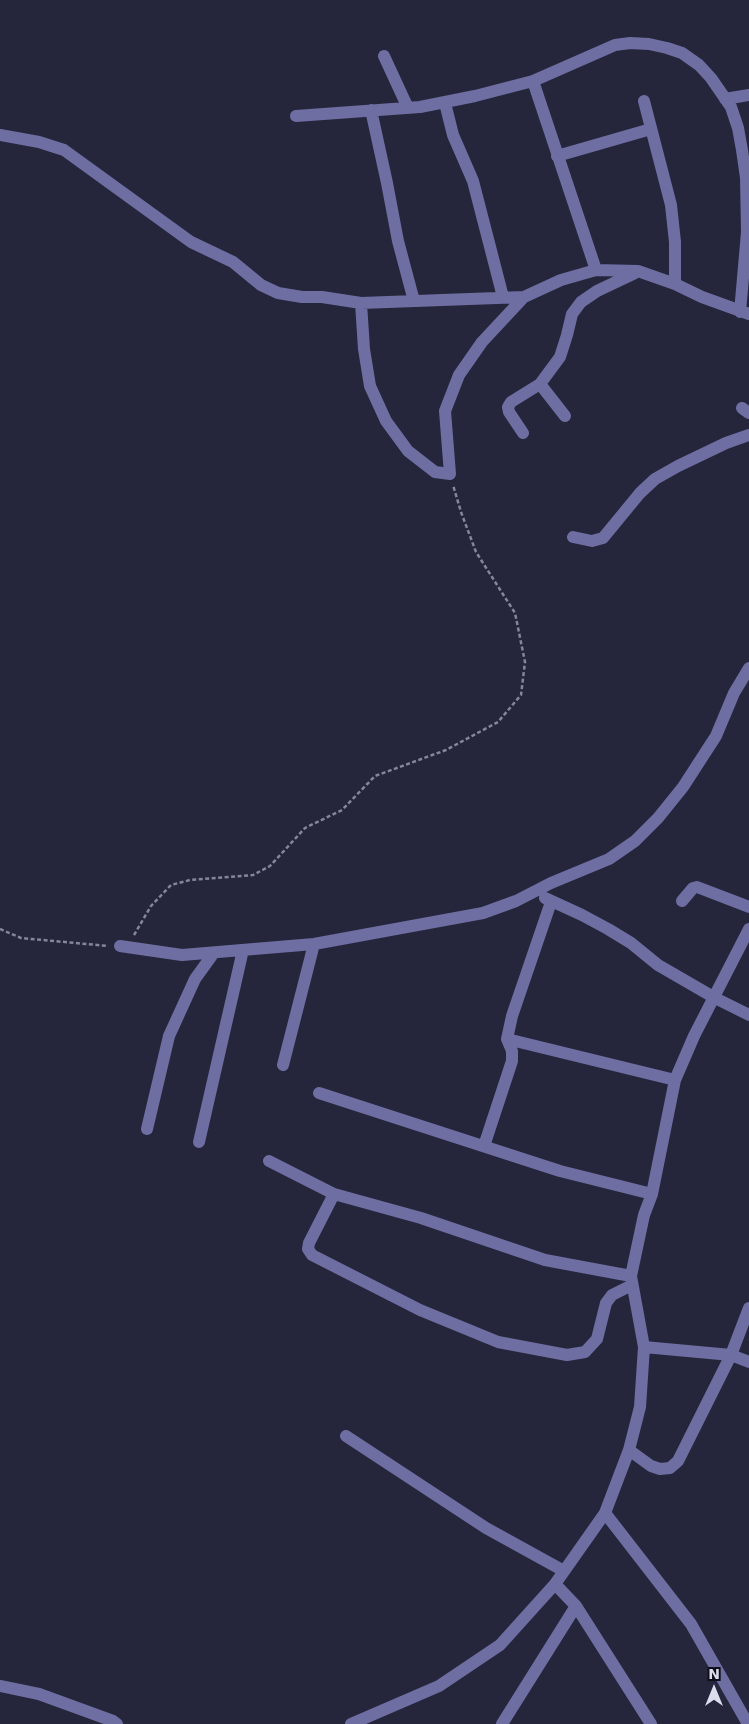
<!DOCTYPE html>
<html>
<head>
<meta charset="utf-8">
<style>
	body { margin:0 }
	#map { position:relative; width:749px; height:1724px; overflow:hidden; background:#25253c; font-family:"DejaVu Sans",sans-serif }
	canvas { display:block }
	.north { position:absolute; left:689px; top:1664px; width:50px; height:50px; -webkit-text-stroke:4px #0f0f1a; paint-order:stroke; rotate:0deg; font-size:14px; font-weight:700; line-height:20px; text-align:center; color:#dbdcec }
	.north::after { content:''; display:block; margin:auto; width:18px; height:22px; background:#dbdcec; clip-path:polygon(50% 0,100% 100%,50% 72%,0 100%) }
</style>
</head>
<body>
<div id="map">
<canvas width="749" height="1724"></canvas>
<div class="north">N</div>
</div>
<script>
const ctx = document.querySelector('canvas').getContext('2d');
ctx.lineJoin = 'round';
const poly = rows => new Path2D(rows.map(r => 'M' + r).join(''));
function stroke(path, color, width, dash) { ctx.strokeStyle = color; ctx.lineWidth = width; ctx.lineCap = dash ? 'butt' : 'round'; ctx.setLineDash(dash || []); ctx.stroke(path); }
const path = poly([
	[0,929,21,938,108,946],
	[134,935,151,906,171,885,190,880,253,875,270,866,305,828,342,810,375,776,446,750,498,722,521,695,525,662,515,613,476,552,461,512,453,485]
]);
const minor = poly([
	[384,56,408,108],
	[533,81,615,45,630,43,649,44,667,48,682,53,699,65,711,78,731,107,738,128,742,150,746,178,747,232,740,312],
	[725,99,749,95],
	[644,101,671,205,675,242,675,284],
	[445,103,453,135,473,181,503,297],
	[371,110,387,183,398,241,414,301],
	[296,116,420,107,475,96,533,81,596,270],
	[0,135,39,142,64,150,191,242,233,262,261,285,278,293,302,297,322,297,361,303,524,297],
	[557,156,651,129],
	[361,303,364,349,370,386,386,421,408,451,435,472,450,474,445,411,459,375,482,342,524,297,561,280,596,270,638,271,675,284,702,297,749,314],
	[540,384,565,416],
	[742,408,749,413],
	[523,433,509,412,508,407,511,402,540,384,560,357,567,335,572,314,581,302,597,291,635,273],
	[573,537,592,541,603,538,640,493,655,479,678,466,726,443,749,435],
	[545,898,582,915,608,929,631,943,658,965,715,998,749,1015],
	[682,901,693,888,697,887,749,907],
	[120,946,182,955,314,944,483,913,516,901,551,883,609,859,635,841,658,818,683,787,716,736,734,693,749,668],
	[507,1039,675,1080],
	[283,1065,314,944],
	[319,1093,560,1171,652,1194],
	[147,1129,169,1036,195,979,213,954],
	[199,1142,243,950],
	[484,1146,512,1061,512,1051,507,1039,512,1016,551,902],
	[269,1161,334,1194,421,1218,545,1260,631,1276],
	[334,1194,309,1243,308,1249,312,1255,420,1310,498,1342,567,1355,585,1352,597,1339,606,1303,612,1295,632,1285],
	[644,1347,731,1355,749,1362],
	[346,1436,486,1528,564,1571],
	[629,1450,651,1466,660,1469,670,1468,678,1461,731,1355,749,1308],
	[605,1513,691,1624,748,1724],
	[576,1606,651,1724],
	[0,1686,39,1694,113,1721,117,1724],
	[351,1724,439,1686,500,1645,555,1584,605,1513,629,1450,640,1407,644,1347,631,1276,644,1215,652,1194,675,1080,694,1036,749,929],
	[502,1724,576,1606,555,1584]
]);
stroke(path, '#86869a', 2.5, [4, 2.5]);
stroke(minor, '#6e6ea2', 12);
</script>
</body>
</html>
